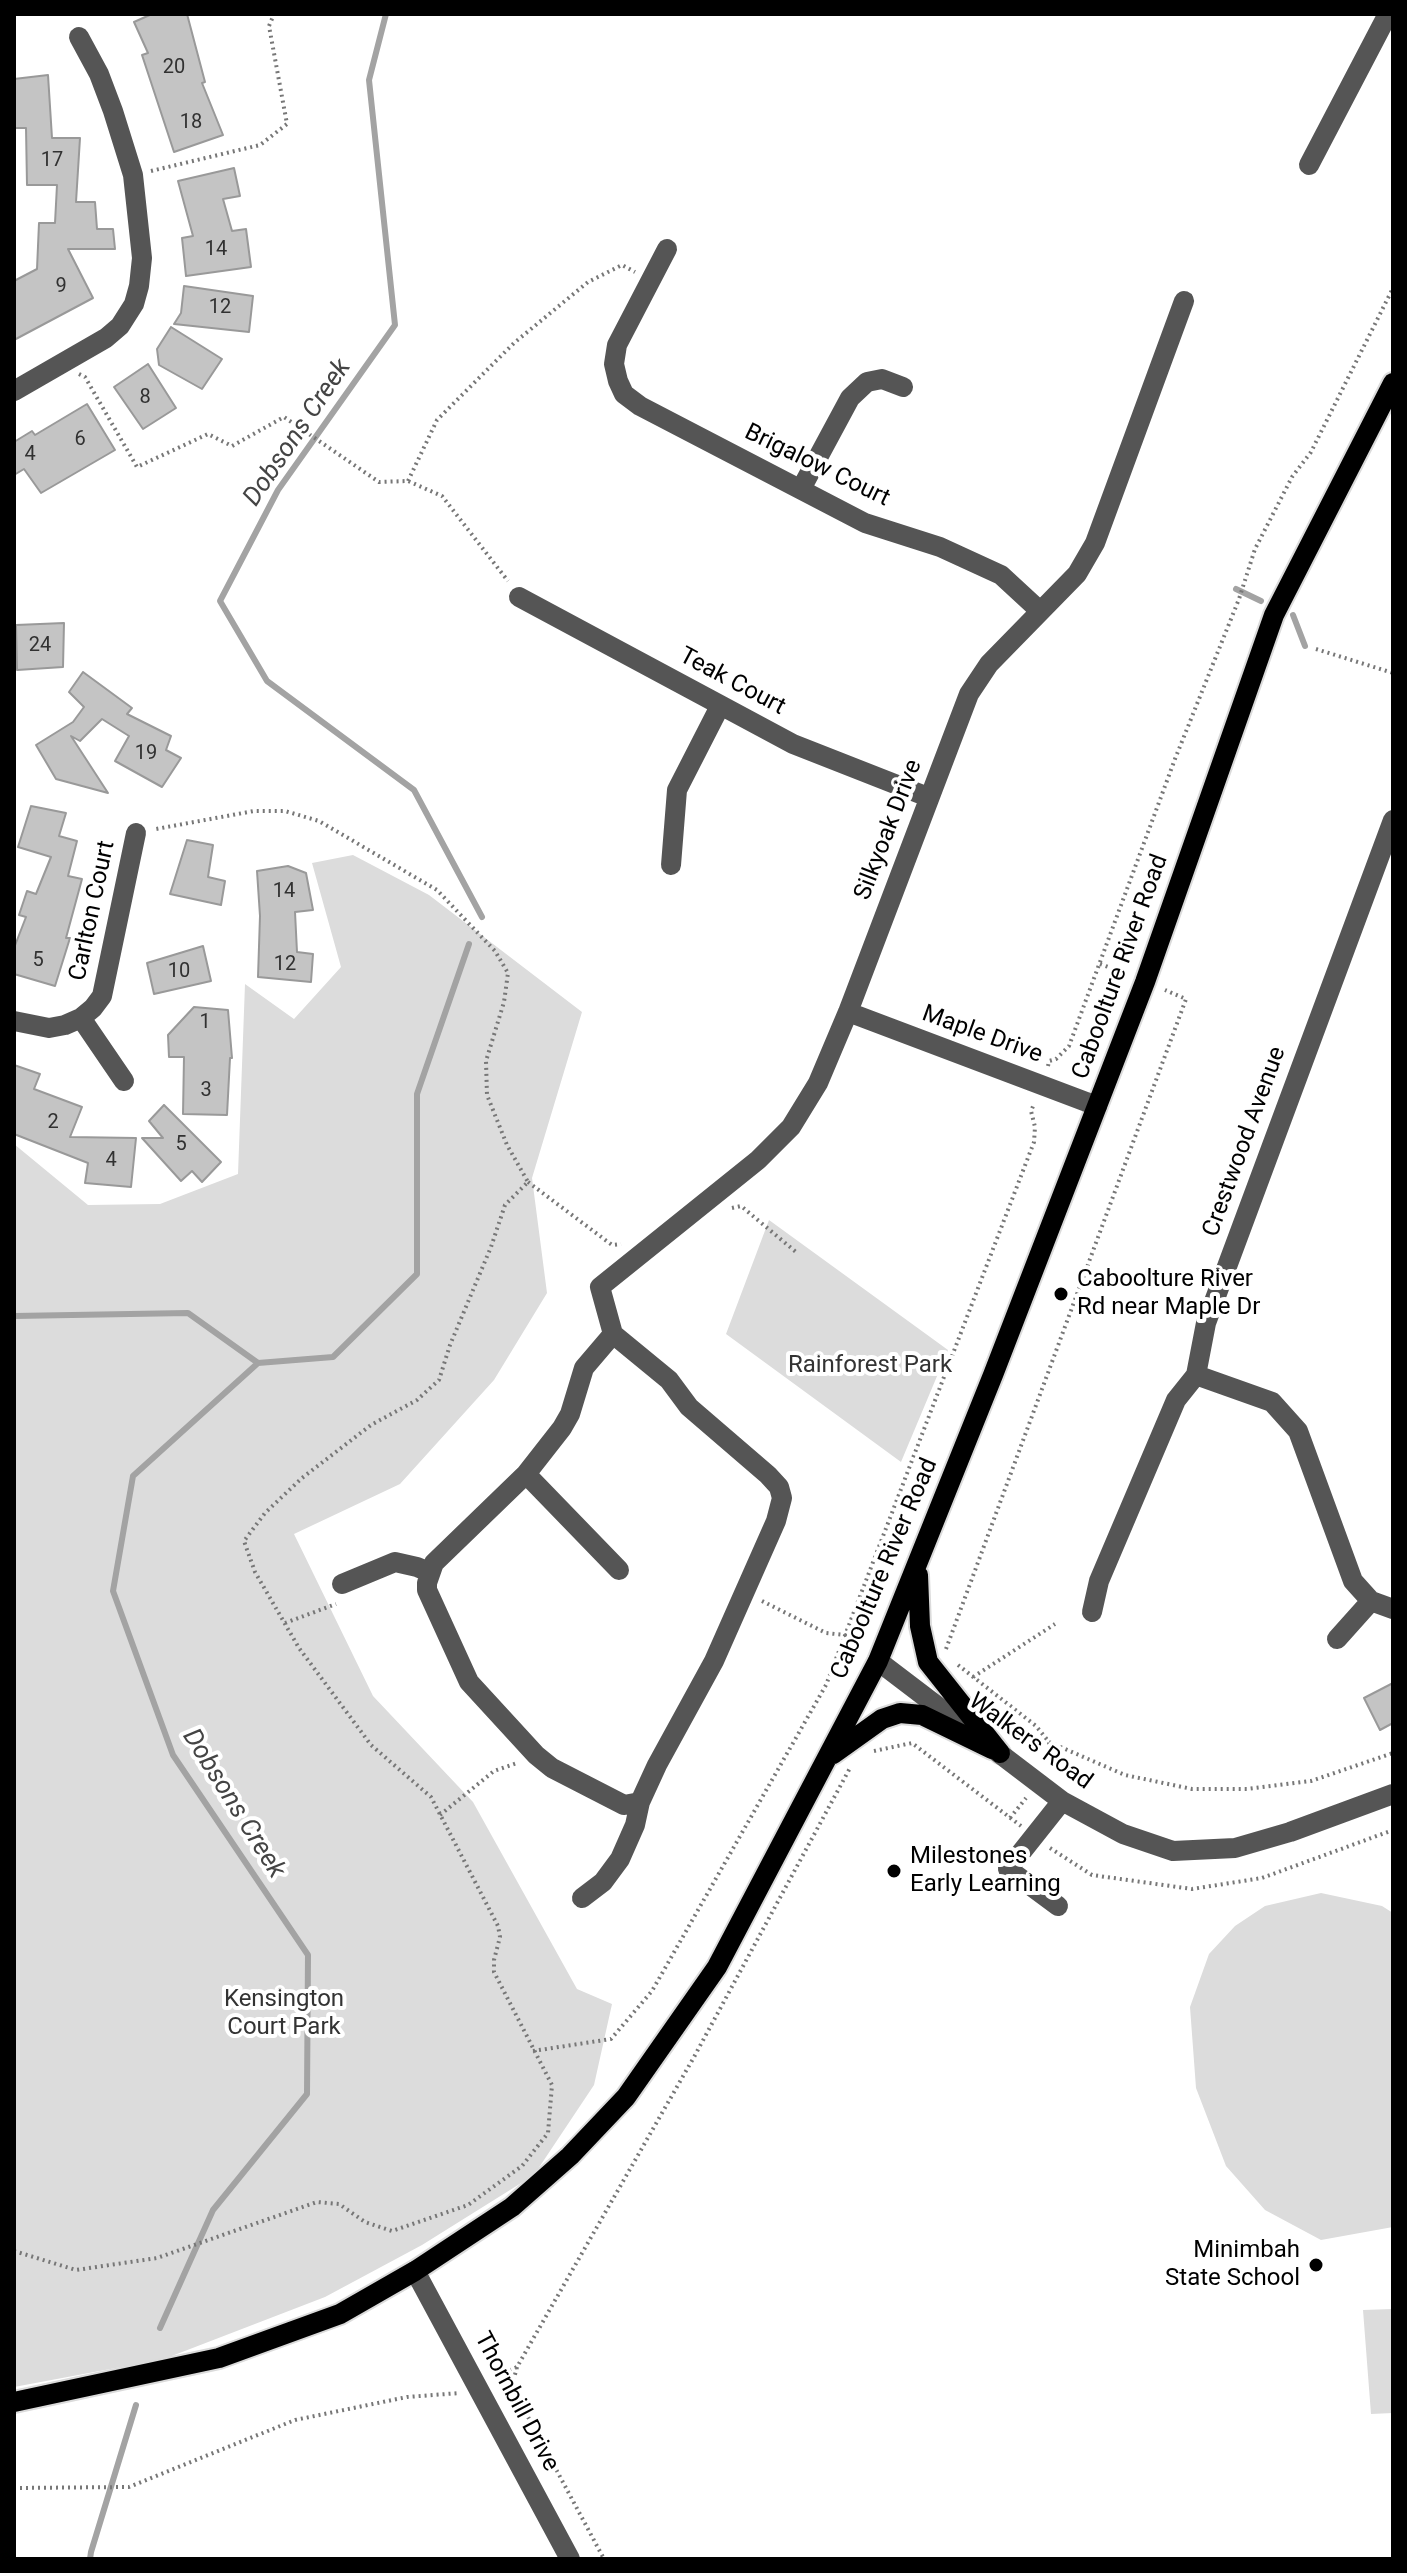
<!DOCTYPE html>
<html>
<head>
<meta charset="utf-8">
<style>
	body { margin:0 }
	#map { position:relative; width:1407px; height:2573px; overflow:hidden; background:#fff; font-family:Roboto,sans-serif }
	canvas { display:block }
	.frame { position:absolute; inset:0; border:16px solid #000; pointer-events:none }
</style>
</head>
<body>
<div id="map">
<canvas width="1407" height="2573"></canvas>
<div class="frame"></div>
</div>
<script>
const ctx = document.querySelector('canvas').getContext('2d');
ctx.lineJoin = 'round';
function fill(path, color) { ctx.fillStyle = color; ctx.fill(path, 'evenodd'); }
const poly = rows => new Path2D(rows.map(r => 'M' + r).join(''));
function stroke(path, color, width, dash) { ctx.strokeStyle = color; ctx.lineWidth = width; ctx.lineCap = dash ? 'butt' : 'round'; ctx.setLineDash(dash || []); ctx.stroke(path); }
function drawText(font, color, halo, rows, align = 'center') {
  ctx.font = font + ' Roboto,sans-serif'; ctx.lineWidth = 8; ctx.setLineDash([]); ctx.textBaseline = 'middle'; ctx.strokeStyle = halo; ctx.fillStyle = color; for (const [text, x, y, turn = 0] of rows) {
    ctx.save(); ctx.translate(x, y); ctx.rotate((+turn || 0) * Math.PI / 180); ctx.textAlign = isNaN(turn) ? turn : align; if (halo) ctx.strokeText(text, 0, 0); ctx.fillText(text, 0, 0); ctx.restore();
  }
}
const green = poly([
	[353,855,429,895,582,1012,532,1178,547,1293,494,1380,400,1484,294,1534,373,1696,473,1802,577,1989,612,2004,594,2085,534,2175,422,2245,325,2297,164,2359,14,2387,14,1144,88,1205,160,1204,238,1174,245,984,294,1019,341,967,312,863],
	[769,1220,948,1350,901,1462,726,1334],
	[1321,1893,1382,1906,1393,1913,1393,2227,1321,2240,1265,2210,1226,2166,1196,2088,1190,2007,1209,1954,1235,1926,1265,1906],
	[1393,2309,1393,2413,1371,2414,1363,2310]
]);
const stream = poly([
	[386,14,369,80,395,325,278,490,220,601,267,681,414,790,482,917],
	[1236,589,1261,601],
	[1293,615,1305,646],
	[14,1316,188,1313,258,1363],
	[160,2328,213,2210,307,2094,308,1955,173,1755,113,1591,133,1476,258,1363,333,1357,417,1274,417,1094,469,944],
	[90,2559,91,2552,136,2405]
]);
const building = poly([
	[152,14,187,14,205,82,202,83,223,135,174,152,142,55,148,53,134,22,152,14],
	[48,75,52,138,80,138,76,202,95,202,97,229,113,229,115,249,68,249,93,298,14,340,14,281,37,269,39,223,55,223,57,185,27,185,26,128,14,128,14,79,48,75],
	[234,168,240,196,223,199,232,231,246,229,251,267,186,276,182,238,193,236,178,181,234,168],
	[184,286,253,296,249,332,174,324,181,313,184,286],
	[171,327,222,359,202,389,159,365,157,349,171,327],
	[148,364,176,408,143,429,114,387,148,364],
	[87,404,115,450,41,493,24,469,14,475,14,442,32,431,35,435,87,404],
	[64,623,63,667,17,670,16,625,64,623],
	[83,672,132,708,127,714,171,736,166,750,181,758,162,787,115,761,129,736,102,719,80,741,71,736,108,793,56,779,36,745,73,722,84,707,69,692,83,672],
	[31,806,66,813,59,836,77,841,68,876,82,879,66,938,70,938,55,986,14,974,14,948,26,917,19,915,27,891,36,894,51,857,18,847,31,806],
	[187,840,213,845,208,877,225,881,221,905,170,894,187,840],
	[288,866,306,873,313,910,295,912,297,952,313,954,311,982,258,977,260,916,257,871,288,866],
	[203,946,211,981,154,994,147,963,203,946],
	[194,1007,228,1010,232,1058,230,1058,227,1115,183,1114,184,1057,169,1057,168,1035,194,1007],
	[14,1065,40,1074,34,1089,82,1107,70,1137,136,1138,131,1187,85,1183,88,1163,14,1134,14,1065],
	[164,1105,221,1162,202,1182,192,1171,181,1181,142,1138,163,1138,149,1121,164,1105],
	[1393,1683,1393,1723,1380,1730,1364,1698,1393,1683]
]);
const path = poly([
	[151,171,260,145,287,124,269,26,274,14],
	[79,374,85,377,137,467,208,434,232,446,284,417,379,482,408,481,442,496,508,581],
	[408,481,437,420,514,343,588,282,622,265,635,272],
	[1316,649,1393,673],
	[1100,964,1122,972],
	[1048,1066,1049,1061,1056,1059,1069,1046,1175,759,1239,599,1255,549,1292,477,1311,452,1393,288],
	[528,1182,612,1245,621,1244],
	[732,1208,741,1206,796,1252],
	[762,1601,826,1633,845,1635,861,1648],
	[285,1623,336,1604],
	[946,1649,1186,999,1165,990],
	[958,1665,1036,1726,1049,1742,1051,1767,1049,1769],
	[973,1677,1055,1624],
	[1049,1742,1125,1775,1192,1789,1247,1789,1311,1781,1393,1753],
	[874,1751,912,1743,1021,1826],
	[440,1815,494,1771,517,1763],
	[1010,1818,1026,1798],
	[1050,1848,1092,1875,1192,1889,1262,1878,1393,1830],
	[533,2051,611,2039,652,1991,826,1685,1034,1142,1035,1127,1031,1111,1034,1104],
	[14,2251,76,2270,157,2258,317,2202,339,2204,365,2222,392,2231,468,2205,522,2166,548,2133,552,2085,494,1972,494,1960,500,1937,498,1926,431,1797,371,1745,299,1648,255,1572,244,1541,265,1513,302,1478,371,1425,417,1400,439,1380,450,1345,491,1247,505,1205,528,1182,507,1145,487,1095,486,1061,504,1002,508,973,495,951,437,890,319,821,285,811,254,811,156,829],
	[517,2367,513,2382,519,2400,604,2559],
	[493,2378,517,2367,694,2057,850,1768],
	[14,2488,129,2487,295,2420,407,2397,460,2393]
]);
const minor = poly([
	[1309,165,1388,14],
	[667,249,617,345,614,364,618,381,624,394,640,406,865,523,940,547,1001,575,1040,611],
	[14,391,106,338,120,326,134,304,139,286,142,258,133,175,113,111,99,74,79,37],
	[801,489,850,398,867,382,882,379,903,387],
	[519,597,793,744,928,797],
	[671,865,677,790,720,706],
	[848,1012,1097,1106],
	[81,1018,124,1081],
	[14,1021,49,1028,65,1025,81,1018,93,1008,102,996,136,833],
	[613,1334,600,1287,758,1160,791,1127,818,1083,848,1012,969,694,989,664,1077,574,1095,543,1184,301],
	[613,1334,669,1380,689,1407,768,1475,779,1487,782,1498,776,1521,714,1661,657,1765,640,1802,624,1805,552,1768,536,1755,469,1682,427,1590,427,1583,434,1563,526,1474,562,1428,570,1414,584,1368,613,1334],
	[1196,1375,1272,1402,1298,1431,1353,1581,1371,1601,1393,1609],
	[526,1474,619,1570],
	[342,1584,395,1562,417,1567,429,1572],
	[1092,1612,1099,1581,1176,1400,1196,1375,1206,1323,1393,820],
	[1337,1639,1371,1601],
	[878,1661,1062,1801,1123,1834,1173,1851,1235,1848,1290,1832,1393,1794],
	[582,1898,603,1882,620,1859,635,1825,640,1802],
	[1058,1906,1008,1869,1062,1801],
	[415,2271,570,2559]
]);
const major = poly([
	[918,1575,920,1626,928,1662,1000,1753],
	[833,1754,882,1719,900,1713,922,1715,992,1749],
	[14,2402,219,2358,340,2314,415,2271,512,2207,570,2156,626,2097,717,1967,878,1661,993,1375,1145,982,1274,615,1393,383]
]);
const markers = [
	[1061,1294,8,"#000"],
	[894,1871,8,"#000"],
	[1316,2265,8,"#000"]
];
const numberNames = [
	["20",174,68],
	["18",191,123],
	["17",52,161],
	["14",216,250],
	["9",61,287],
	["12",220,308],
	["8",145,398],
	["6",80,440],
	["4",30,455],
	["24",40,646],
	["19",146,754],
	["14",284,892],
	["5",38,961],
	["12",285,965],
	["10",179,972],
	["1",205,1023],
	["3",206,1091],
	["2",53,1123],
	["5",181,1145],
	["4",111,1161]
];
const streetNames = [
	["Brigalow Court",817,466,26],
	["Teak Court",732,682,28],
	["Silkyoak Drive",889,830,-69],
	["Carlton Court",93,911,-78],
	["Caboolture River Road",1121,967,-70],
	["Maple Drive",982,1035,20],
	["Crestwood Avenue",1245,1142,-70],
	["Caboolture River Road",885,1569,-67],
	["Walkers Road",1030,1742,36],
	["Thornbill Drive",516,2402,62]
];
const poiNames = [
	["Caboolture River",1077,1280],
	["Rd near Maple Dr",1077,1308],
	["Milestones",910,1857],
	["Early Learning",910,1885],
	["Minimbah",1300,2251,"right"],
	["State School",1300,2279,"right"]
];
const parkNames = [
	["Rainforest Park",870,1366],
	["Kensington",284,2000],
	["Court Park",284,2028]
];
const waterNames = [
	["Dobsons Creek",298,433,-56],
	["Dobsons Creek",233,1804,58]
];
fill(green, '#dcdcdc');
stroke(stream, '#a3a3a3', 6);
fill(building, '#c4c4c4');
stroke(building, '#999', 2);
stroke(major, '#dbdbdb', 24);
stroke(path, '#777', 4, [2, 4]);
stroke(minor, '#555', 20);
stroke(major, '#000', 20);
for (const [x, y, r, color] of markers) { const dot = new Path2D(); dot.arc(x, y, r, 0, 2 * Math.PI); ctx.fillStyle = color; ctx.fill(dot); stroke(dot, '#fff', 3); }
drawText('20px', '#313131', null, numberNames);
drawText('24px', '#000', '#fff', streetNames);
drawText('24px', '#000', '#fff', poiNames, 'left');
drawText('24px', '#333', '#fff', parkNames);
drawText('italic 26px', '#444', '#fff', waterNames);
</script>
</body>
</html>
